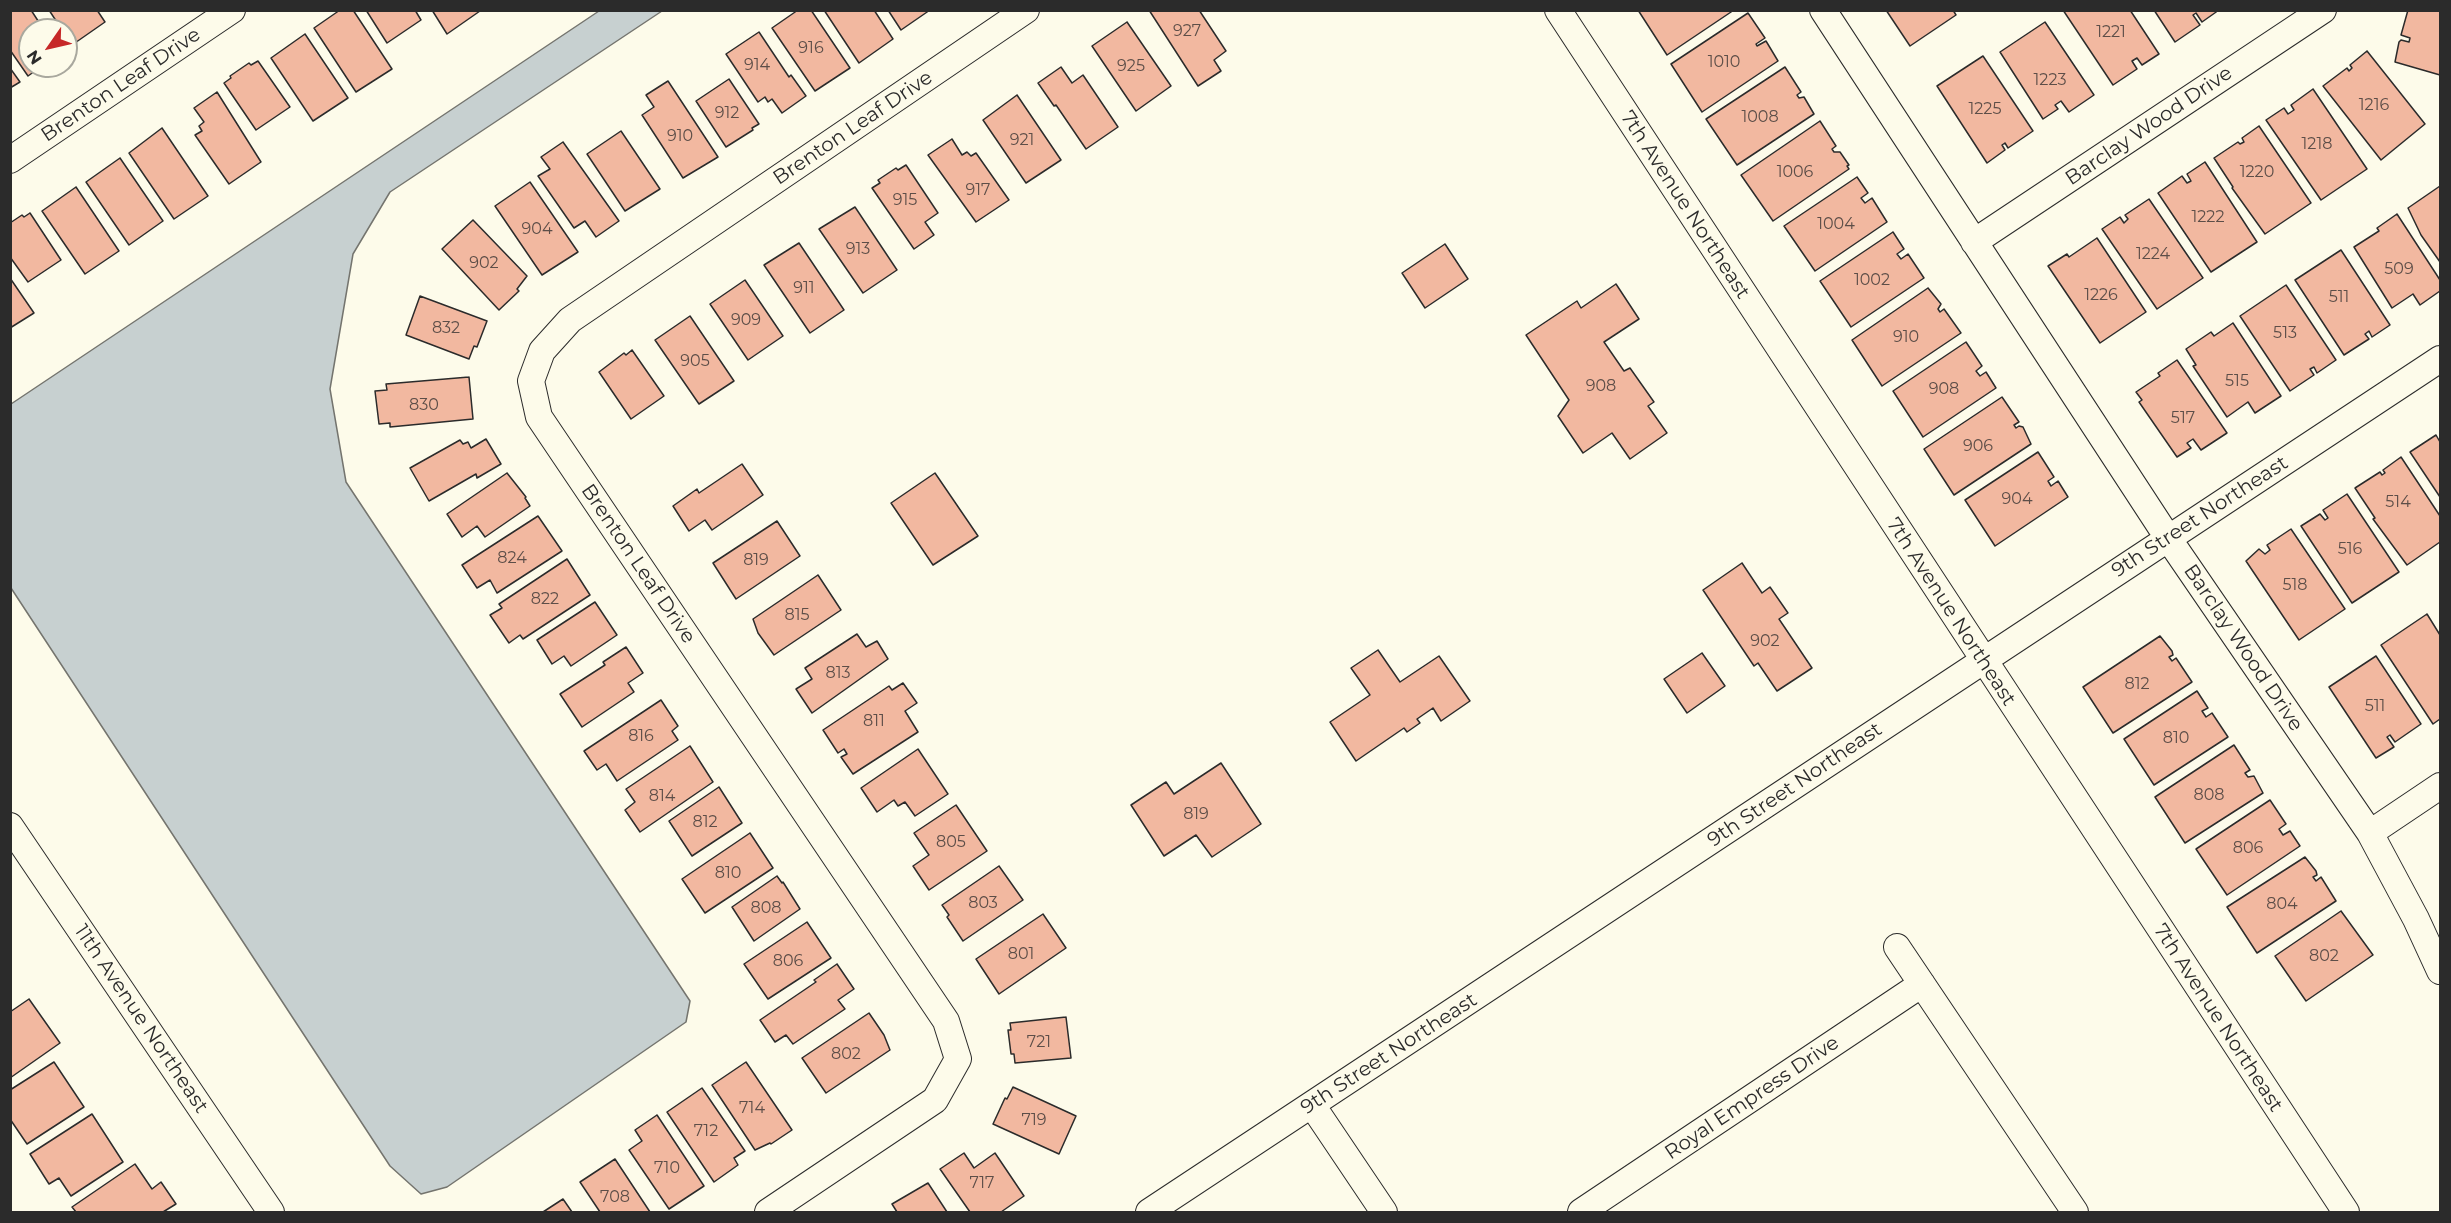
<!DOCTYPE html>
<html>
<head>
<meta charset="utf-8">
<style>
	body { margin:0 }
	#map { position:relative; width:2451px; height:1223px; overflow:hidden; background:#fdfbea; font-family:Montserrat,sans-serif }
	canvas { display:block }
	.frame { position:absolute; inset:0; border:12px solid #2b2b2b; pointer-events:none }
	.north { position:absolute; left:18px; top:18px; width:60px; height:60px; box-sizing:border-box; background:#fdfbea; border:2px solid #a9a89e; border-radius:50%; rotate:236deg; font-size:16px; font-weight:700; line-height:24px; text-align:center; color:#2b2b2b }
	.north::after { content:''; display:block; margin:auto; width:21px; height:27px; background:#c62828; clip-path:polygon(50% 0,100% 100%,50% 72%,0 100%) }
</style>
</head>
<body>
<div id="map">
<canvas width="2451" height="1223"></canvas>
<div class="frame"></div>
<div class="north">N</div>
</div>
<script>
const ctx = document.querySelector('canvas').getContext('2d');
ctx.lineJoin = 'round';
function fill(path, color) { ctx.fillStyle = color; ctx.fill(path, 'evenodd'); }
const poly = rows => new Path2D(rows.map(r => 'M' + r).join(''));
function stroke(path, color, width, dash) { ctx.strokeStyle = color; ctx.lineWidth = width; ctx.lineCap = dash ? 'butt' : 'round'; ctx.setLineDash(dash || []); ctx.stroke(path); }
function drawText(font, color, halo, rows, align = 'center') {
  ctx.font = font + ' Montserrat,sans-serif'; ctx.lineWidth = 4.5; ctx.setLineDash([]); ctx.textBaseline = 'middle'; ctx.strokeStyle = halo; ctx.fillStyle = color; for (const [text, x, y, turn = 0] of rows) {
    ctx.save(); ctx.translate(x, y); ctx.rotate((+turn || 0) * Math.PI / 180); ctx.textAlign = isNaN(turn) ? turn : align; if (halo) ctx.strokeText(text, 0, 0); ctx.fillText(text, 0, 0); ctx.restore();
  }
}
const water = poly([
	[599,11,662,11,390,192,353,254,330,389,346,482,690,1001,686,1022,447,1187,421,1194,390,1166,11,588,11,404,599,11]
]);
const building = poly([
	[10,10,31,10,44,30,30,30,30,66,42,66,28,76,10,50,10,10],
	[49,10,97,10,105,22,72,45,66,35,66,30,62,30,49,10],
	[340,10,353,10,392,69,356,92,314,28,340,10],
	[366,10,415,10,421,20,387,43,366,10],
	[432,10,480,10,480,11,447,34,432,10],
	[798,10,811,10,850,68,815,91,772,28,798,10],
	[824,10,874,10,893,39,859,63,824,10],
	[888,10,930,10,901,30,888,10],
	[1149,10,1199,10,1226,51,1214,60,1221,71,1198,86,1149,10],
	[1638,10,1734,10,1667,55,1638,10],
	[1886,10,1953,10,1956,15,1910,46,1886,10],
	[2063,10,2130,10,2159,54,2142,65,2137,58,2132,61,2137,69,2113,85,2063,10],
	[2154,10,2219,10,2202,22,2196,13,2193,15,2200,25,2175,42,2154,10],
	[2408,10,2440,10,2440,75,2395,62,2399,42,2401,40,2409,42,2410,38,2401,35,2408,10],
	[1748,13,1765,38,1756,44,1757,46,1766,41,1778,61,1702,112,1671,64,1748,13],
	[1127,22,1171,86,1136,111,1092,46,1127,22],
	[2045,22,2094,95,2069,112,2061,101,2055,105,2058,109,2043,119,2000,52,2045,22],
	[759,32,789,77,791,75,806,96,782,113,772,99,768,102,765,97,758,102,726,54,759,32],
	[305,34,348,98,313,121,271,58,305,34],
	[2367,51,2425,124,2381,160,2323,86,2347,68,2349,71,2352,68,2350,65,2367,51],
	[1983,56,2033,131,2008,148,2005,143,2002,145,2005,150,1987,163,1937,86,1983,56],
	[258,61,290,107,256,130,224,83,231,78,230,76,249,63,251,65,258,61],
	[1061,67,1072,83,1083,75,1118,127,1086,149,1056,105,1054,106,1038,83,1061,67],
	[1785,67,1801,92,1797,95,1799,98,1804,97,1814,114,1737,165,1706,119,1785,67],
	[10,68,20,82,10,88,10,68],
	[729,79,759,124,752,128,753,130,726,147,696,101,729,79],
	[668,81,718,157,683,178,642,115,654,107,646,95,668,81],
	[2313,89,2367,169,2321,200,2266,120,2284,108,2288,114,2294,110,2291,105,2313,89],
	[217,92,261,162,229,184,195,135,202,131,199,126,204,122,194,108,217,92],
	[1017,95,1061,160,1026,183,983,120,1017,95],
	[1820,121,1836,146,1832,149,1834,152,1840,152,1849,165,1847,166,1849,169,1773,221,1741,175,1820,121],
	[2259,126,2311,203,2265,234,2232,188,2233,187,2214,158,2238,142,2240,144,2244,142,2242,138,2259,126],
	[162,128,208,196,174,219,129,153,162,128],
	[621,131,660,189,625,211,587,154,621,131],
	[952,139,962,155,967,152,971,156,976,153,1009,200,976,222,928,155,952,139],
	[563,142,619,221,596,237,585,221,574,228,538,176,550,169,541,157,563,142],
	[120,158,163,221,129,245,86,182,120,158],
	[2205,162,2257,242,2211,272,2158,193,2182,176,2187,183,2191,181,2187,174,2205,162],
	[906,165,938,213,925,222,934,235,914,249,872,188,880,183,878,180,896,168,898,170,906,165],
	[1857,177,1868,193,1861,198,1865,203,1872,198,1887,222,1815,271,1784,226,1857,177],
	[530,182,578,252,542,275,495,206,530,182],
	[2440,186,2440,262,2421,235,2408,208,2440,186],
	[76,187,119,251,85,274,42,211,76,187],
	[2149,199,2203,278,2157,309,2102,229,2120,217,2124,223,2128,219,2125,215,2149,199],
	[855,207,897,270,863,293,819,229,855,207],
	[30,213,61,260,28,282,10,257,10,223,22,215,24,217,30,213],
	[2397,214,2440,280,2440,291,2420,305,2413,294,2392,308,2354,247,2379,231,2377,228,2397,214],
	[473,220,527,276,517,289,519,291,499,310,442,249,473,220],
	[1893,232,1904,249,1897,254,1901,259,1908,254,1924,278,1851,327,1820,281,1893,232],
	[2097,238,2146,312,2100,343,2048,266,2067,254,2069,257,2097,238],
	[799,243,844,310,810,333,764,265,799,243],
	[1445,244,1468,279,1425,308,1402,273,1445,244],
	[2341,250,2390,325,2372,337,2369,331,2365,334,2369,339,2344,355,2295,280,2341,250],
	[10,278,34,313,10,328,10,278],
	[745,280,783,336,748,360,710,304,745,280],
	[1616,284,1639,319,1604,342,1624,371,1630,368,1654,402,1648,406,1667,433,1630,459,1612,433,1583,453,1558,416,1569,400,1526,335,1577,301,1581,308,1616,284],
	[2286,285,2336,360,2317,373,2314,367,2310,369,2314,375,2290,391,2240,316,2286,285],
	[1928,288,1941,304,1938,309,1940,312,1944,309,1961,333,1882,386,1852,340,1928,288],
	[420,296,487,321,477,347,474,346,469,359,406,335,420,296],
	[690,316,734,381,699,404,655,340,690,316],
	[2233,323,2281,396,2255,413,2248,402,2227,417,2193,366,2196,365,2186,349,2211,332,2214,336,2233,323],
	[1966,342,1982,366,1976,371,1980,376,1986,372,1996,388,1923,437,1893,391,1966,342],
	[632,350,664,396,631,419,599,372,624,353,626,355,632,350],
	[2177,360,2227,433,2201,450,2193,439,2187,443,2191,448,2177,457,2139,402,2142,400,2136,392,2160,376,2158,373,2177,360],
	[469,377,473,419,390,427,390,423,379,424,375,391,387,390,386,384,469,377],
	[2002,397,2019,422,2014,425,2016,428,2019,426,2023,427,2031,444,1954,495,1924,449,2002,397],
	[2436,435,2440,442,2440,497,2410,452,2436,435],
	[486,439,501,464,477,478,476,474,429,501,410,468,460,440,463,444,468,442,471,448,486,439],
	[2038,452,2054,477,2048,481,2051,486,2058,481,2068,497,1995,546,1965,500,2038,452],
	[2401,457,2440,516,2440,542,2407,565,2373,519,2375,518,2355,488,2380,472,2382,475,2385,473,2383,470,2401,457],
	[742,464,763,495,712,530,705,520,689,531,673,506,697,489,699,493,742,464],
	[507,473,526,497,525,498,530,506,485,537,477,526,462,537,447,514,507,473],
	[935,473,978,536,933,565,891,503,935,473],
	[2347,494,2399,572,2352,603,2301,526,2320,514,2325,520,2328,518,2323,510,2347,494],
	[538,516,562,551,497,593,490,580,477,588,462,565,538,516],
	[777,521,800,556,736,599,713,563,777,521],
	[2291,529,2345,609,2299,640,2246,561,2259,549,2265,554,2270,550,2267,545,2291,529],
	[567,559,590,595,523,639,520,635,509,643,490,615,502,608,499,604,567,559],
	[1742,563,1762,593,1770,587,1788,613,1779,619,1812,668,1777,691,1758,663,1754,666,1703,590,1742,563],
	[818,575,841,610,774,655,758,633,753,619,818,575],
	[595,602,617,635,571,666,564,656,552,664,537,640,595,602],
	[2427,614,2440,635,2440,719,2433,724,2381,645,2427,614],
	[857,634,866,647,877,641,888,659,812,713,796,689,812,679,805,668,857,634],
	[2160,636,2172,651,2173,655,2169,657,2172,661,2176,658,2192,682,2113,733,2083,687,2160,636],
	[626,647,643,673,628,683,634,692,582,727,560,694,605,665,603,662,626,647],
	[1378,650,1400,682,1439,656,1470,701,1441,721,1433,708,1417,719,1420,723,1407,732,1404,728,1356,761,1330,722,1370,695,1351,668,1378,650],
	[1702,653,1725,686,1687,713,1664,679,1702,653],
	[2376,656,2421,724,2395,742,2390,735,2387,737,2394,747,2376,758,2329,687,2376,656],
	[903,683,917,703,905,711,918,732,853,774,841,757,847,754,844,749,838,753,823,730,889,686,892,690,903,683],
	[2197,691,2208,708,2202,711,2206,717,2212,713,2228,737,2154,785,2124,739,2197,691],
	[661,700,678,726,672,731,678,740,617,781,606,764,597,770,584,751,661,700],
	[2234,745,2250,770,2245,773,2248,777,2254,776,2263,793,2185,843,2155,797,2234,745],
	[690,746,713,782,640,832,625,810,635,802,626,789,690,746],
	[918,749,948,794,915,816,905,802,898,806,894,800,877,812,861,788,918,749],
	[1221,763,1261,824,1212,857,1196,835,1164,856,1131,805,1166,782,1174,794,1221,763],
	[719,787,742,823,692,856,669,821,719,787],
	[2270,800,2286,824,2279,829,2283,835,2290,831,2300,846,2227,895,2196,849,2270,800],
	[956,805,987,851,929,890,913,866,929,855,914,833,956,805],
	[750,833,773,868,705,913,682,879,750,833],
	[2305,857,2316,871,2317,875,2313,877,2316,881,2321,877,2336,901,2257,953,2227,907,2305,857],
	[999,866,1023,900,963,941,947,917,949,915,942,905,999,866],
	[777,876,782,883,783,882,800,909,754,941,732,907,777,876],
	[2341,911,2373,955,2306,1001,2275,956,2341,911],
	[1043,914,1066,948,999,994,976,959,1043,914],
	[807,922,831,958,768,999,744,964,807,922],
	[837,964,854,989,838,1000,845,1009,793,1044,786,1035,775,1042,760,1020,816,982,814,980,837,964],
	[29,999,60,1043,10,1078,10,1012,29,999],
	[869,1013,884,1035,890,1050,826,1093,802,1058,869,1013],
	[1066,1017,1071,1058,1015,1063,1014,1054,1011,1054,1008,1030,1011,1030,1010,1023,1066,1017],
	[54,1062,84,1107,27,1144,10,1119,10,1090,54,1062],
	[746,1062,792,1130,771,1144,770,1143,755,1150,712,1085,746,1062],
	[1013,1087,1076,1116,1059,1154,993,1124,1005,1098,1007,1099,1013,1087],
	[702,1088,745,1151,734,1158,738,1165,714,1182,667,1112,702,1088],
	[92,1114,123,1162,71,1196,59,1178,49,1184,30,1154,92,1114],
	[657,1115,704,1186,669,1209,629,1150,642,1141,635,1130,657,1115],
	[964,1153,974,1168,995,1153,1024,1196,1001,1212,970,1212,940,1169,964,1153],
	[615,1159,650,1212,600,1212,580,1182,615,1159],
	[135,1164,152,1189,161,1182,176,1204,163,1212,76,1212,72,1207,135,1164],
	[928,1183,947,1212,897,1212,892,1204,928,1183],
	[563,1199,572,1212,543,1212,563,1199]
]);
const street = poly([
	[1558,10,2346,1212],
	[1823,10,2168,538,2370,833,2416,919,2440,971],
	[10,160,232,10],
	[1974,242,2323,10],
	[10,826,271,1212],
	[2370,833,2440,786],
	[1897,947,2075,1212],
	[1312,1105,1384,1212],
	[768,1212,935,1100,958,1059,946,1021,539,417,531,381,542,351,570,320,1026,10],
	[1149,1212,2440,359],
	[1581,1212,1922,984]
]);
const numberNames = [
	["927",1187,31],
	["1221",2111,32],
	["916",811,48],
	["1010",1724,62],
	["914",757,65],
	["925",1131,66],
	["1223",2050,80],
	["1216",2374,105],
	["1225",1985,109],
	["912",727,113],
	["1008",1760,117],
	["910",680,136],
	["921",1022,140],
	["1218",2317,144],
	["1006",1795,172],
	["1220",2257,172],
	["917",978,190],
	["915",905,200],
	["1222",2208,217],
	["1004",1836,224],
	["904",537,229],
	["913",858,249],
	["1224",2153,254],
	["902",484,263],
	["509",2399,269],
	["1002",1872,280],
	["911",804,288],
	["1226",2101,295],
	["511",2339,297],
	["909",746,320],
	["832",446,328],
	["513",2285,333],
	["910",1906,337],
	["905",695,361],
	["515",2237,381],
	["908",1601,386],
	["908",1944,389],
	["830",424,405],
	["517",2183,418],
	["906",1978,446],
	["904",2017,499],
	["514",2398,502],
	["516",2350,549],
	["824",512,558],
	["819",756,560],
	["518",2295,585],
	["822",545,599],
	["815",797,615],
	["902",1765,641],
	["813",838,673],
	["812",2137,684],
	["511",2375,706],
	["811",874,721],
	["816",641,736],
	["810",2176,738],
	["808",2209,795],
	["814",662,796],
	["819",1196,814],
	["812",705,822],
	["805",951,842],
	["806",2248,848],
	["810",728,873],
	["803",983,903],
	["804",2282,904],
	["808",766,908],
	["801",1021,954],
	["802",2324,956],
	["806",788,961],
	["721",1039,1042],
	["802",846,1054],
	["714",752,1108],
	["719",1034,1120],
	["712",706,1131],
	["710",667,1168],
	["717",982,1183],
	["708",615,1197]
];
const streetNames = [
	["Brenton Leaf Drive",121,85,-34],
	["Barclay Wood Drive",2149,126,-34],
	["Brenton Leaf Drive",853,128,-34],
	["7th Avenue Northeast",1685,205,57],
	["9th Street Northeast",2200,517,-33],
	["Brenton Leaf Drive",638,564,56],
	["7th Avenue Northeast",1951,612,57],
	["Barclay Wood Drive",2243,648,56],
	["9th Street Northeast",1795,785,-34],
	["7th Avenue Northeast",2218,1018,57],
	["11th Avenue Northeast",141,1019,56],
	["9th Street Northeast",1389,1054,-33],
	["Royal Empress Drive",1752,1098,-34]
];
fill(water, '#c7d0d0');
stroke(water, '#74746e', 1.5);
fill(building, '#f2b8a0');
stroke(building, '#2b2b2b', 1.5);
stroke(street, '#2b2b2b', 28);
stroke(street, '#fdfbea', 26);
drawText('16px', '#5d4e48', null, numberNames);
drawText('20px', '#2b2b2b', '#fdfbea', streetNames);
</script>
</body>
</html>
